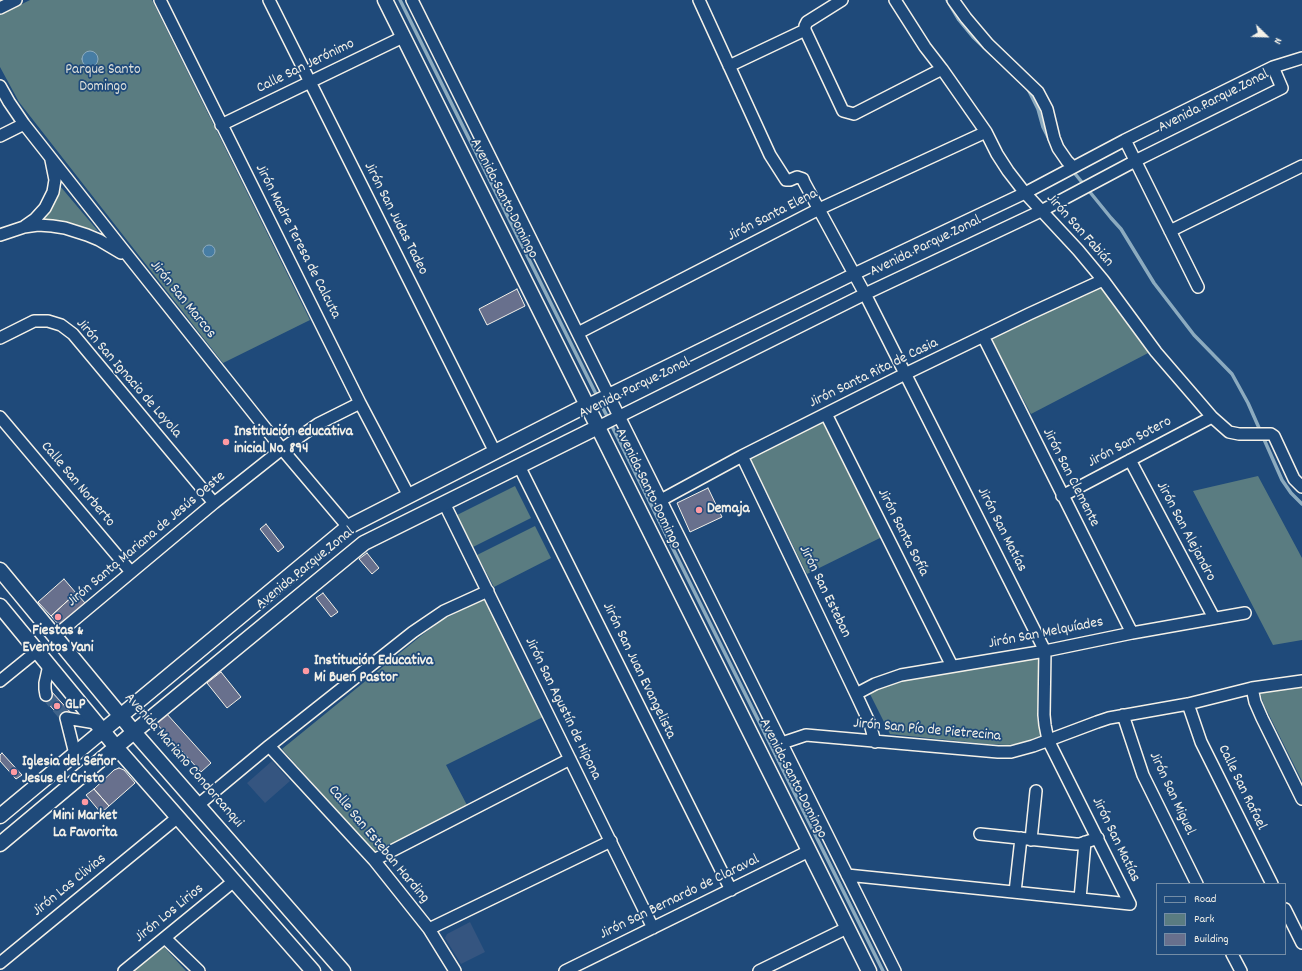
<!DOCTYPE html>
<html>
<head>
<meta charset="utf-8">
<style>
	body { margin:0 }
	#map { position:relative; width:1302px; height:971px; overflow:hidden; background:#1f4a7a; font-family:Dekko,sans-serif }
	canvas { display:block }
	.legend { position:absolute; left:1156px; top:883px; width:130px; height:72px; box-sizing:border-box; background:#1f4a7a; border:1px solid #748da6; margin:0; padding:5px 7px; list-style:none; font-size:12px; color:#f4f1e8 }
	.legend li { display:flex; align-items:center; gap:8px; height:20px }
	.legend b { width:20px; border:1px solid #748da6 }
	.north { position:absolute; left:1246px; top:16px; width:40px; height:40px; -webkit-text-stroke:3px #1f4a7a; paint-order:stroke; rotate:113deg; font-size:11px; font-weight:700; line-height:16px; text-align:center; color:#f4f1e8 }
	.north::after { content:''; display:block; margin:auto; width:14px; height:18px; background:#f4f1e8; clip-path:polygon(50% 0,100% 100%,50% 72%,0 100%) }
</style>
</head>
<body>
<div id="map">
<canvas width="1302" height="971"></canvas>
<ul class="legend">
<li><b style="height:5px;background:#1f4a7a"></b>Road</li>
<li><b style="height:11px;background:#5a7c81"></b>Park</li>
<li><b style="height:11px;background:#68708d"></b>Building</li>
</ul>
<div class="north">N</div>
</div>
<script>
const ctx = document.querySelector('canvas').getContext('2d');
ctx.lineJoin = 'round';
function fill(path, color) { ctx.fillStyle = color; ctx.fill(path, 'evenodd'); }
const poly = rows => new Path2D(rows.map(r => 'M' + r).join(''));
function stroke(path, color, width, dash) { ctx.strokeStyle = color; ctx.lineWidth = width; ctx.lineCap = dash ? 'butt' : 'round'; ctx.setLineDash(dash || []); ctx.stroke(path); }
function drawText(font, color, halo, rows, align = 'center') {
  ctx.font = font + ' Dekko,sans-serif'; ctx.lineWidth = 3.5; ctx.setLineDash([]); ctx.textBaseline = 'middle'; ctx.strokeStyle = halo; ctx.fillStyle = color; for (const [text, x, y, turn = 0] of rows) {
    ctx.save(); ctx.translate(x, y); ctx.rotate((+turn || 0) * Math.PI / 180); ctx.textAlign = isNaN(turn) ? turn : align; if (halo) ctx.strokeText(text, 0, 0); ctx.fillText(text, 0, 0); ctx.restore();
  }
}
const built = poly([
	[272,761,290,781,265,803,247,783],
	[470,922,485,952,461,964,445,938,447,934]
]);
const green = poly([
	[30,0,152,0,310,320,223,363,19,102,0,67,0,15],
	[60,186,98,231,63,223,37,221,47,211],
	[1102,284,1152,351,1031,414,991,339],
	[825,421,882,537,807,574,750,458],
	[1258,476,1302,558,1302,640,1273,645,1193,491],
	[515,486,531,518,473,547,457,515],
	[535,526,551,558,494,587,477,555],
	[484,599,543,717,446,765,468,807,376,854,282,749,422,635,442,620],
	[1040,654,1040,678,1037,713,1038,723,1041,736,1018,744,1008,745,987,744,890,734,869,692,895,681],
	[1302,685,1302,781,1264,705,1260,693],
	[163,946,186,971,133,971]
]);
const water = poly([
	'82 59a8 8 0 1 1 16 0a8 8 0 1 1-16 0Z',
	'203 251a6 6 0 1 1 12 0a6 6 0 1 1-12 0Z'
]);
const stream = poly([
	[400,0,883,971],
	[947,0,959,20,973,37,992,55],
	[1028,89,1038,109,1043,127,1052,145],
	[1072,170,1111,218,1121,229,1154,283,1194,335,1232,374,1248,403,1282,480,1291,493,1302,504]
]);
const building = poly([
	[517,289,525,306,487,325,479,309,517,289],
	[708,488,722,517,690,532,677,503,708,488],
	[266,524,284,547,278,552,260,529,266,524],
	[367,553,379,568,372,574,359,559,367,553],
	[64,579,76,593,51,616,38,602,64,579],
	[76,593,86,604,60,626,51,616,76,593],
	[323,593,338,612,331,617,316,598,323,593],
	[221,672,241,697,227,708,207,683,221,672],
	[51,691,72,714,64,721,43,698,51,691],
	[166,713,211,763,201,772,155,722,166,713],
	[2,753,22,775,16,779,0,761,0,755,2,753],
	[119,768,124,770,135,783,109,806,94,789,114,770,119,768],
	[94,789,109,806,101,813,86,795,94,789]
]);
const minorTunnel = poly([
	[46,695,66,718]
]);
const minor = poly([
	[160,0,360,403,409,496],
	[269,0,495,452],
	[412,0,895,971],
	[699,0,770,155,786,180,790,180,797,177,803,179,804,182,865,294,1045,651,1044,715,1045,725,1048,740,1130,904],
	[842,0,807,22,805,26,805,30,843,111,854,114,942,69],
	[895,0,925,47,942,69,986,132,997,154,1008,171,1025,193,1078,250,1103,280,1156,352,1212,417,1229,432,1239,434,1271,434,1274,436,1294,479,1302,487],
	[953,0,966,18,988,44,1038,92,1047,109,1054,138,1058,148,1067,161,1073,167],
	[0,8,16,0],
	[729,66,805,30],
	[0,86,9,102,24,124,121,247,282,449,348,527],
	[221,125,403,37],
	[0,136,24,124],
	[1125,140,1198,287],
	[25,226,35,219,45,208,53,192,55,180,51,160],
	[1170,231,1302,166],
	[0,235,24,227,38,225,52,226,65,228,87,235,99,240,121,253],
	[578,333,819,209,986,132],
	[983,336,1132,633],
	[0,338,34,321,48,321,61,325,73,334,214,503],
	[587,405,854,274,1025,193,1125,140,1273,67,1302,58],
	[826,414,952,666],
	[0,417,131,572],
	[598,427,865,294,1041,211,1135,161,1282,88,1273,67],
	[742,456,856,694,870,724,875,742],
	[1130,460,1214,618],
	[519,466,731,890],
	[1062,496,1212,417],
	[661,500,742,456,905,374,1029,314,1103,280],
	[444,503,653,928],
	[55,636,214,503,282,449,318,424,360,403],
	[0,681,37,651],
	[1252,688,1255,702,1262,718,1302,799],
	[856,694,875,684,901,675,1045,651,1132,633,1245,613],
	[46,695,45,689,45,683,49,665],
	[1188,704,1201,742,1272,884],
	[1123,715,1143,775,1197,884],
	[782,743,806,735,998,752,1011,752,1033,746,1097,722,1109,718,1188,704,1252,688,1302,681],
	[269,746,374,860,429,929,455,971],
	[75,754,66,718,96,723],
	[198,805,269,746,413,632,444,611,488,591],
	[980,834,1076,844,1080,844,1098,838],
	[1031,840,1036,791],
	[374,860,570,759],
	[847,875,1130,904],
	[1015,892,1021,838],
	[1080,899,1085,842],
	[1285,909,1302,943],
	[429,929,611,841],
	[165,938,199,971],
	[1232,954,1241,971],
	[0,963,178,817],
	[124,971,234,881],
	[565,971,809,851],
	[759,971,847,928]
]);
const major = poly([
	[385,0,869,971],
	[0,570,134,732,343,971],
	[0,606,116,747,313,971],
	[0,816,348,527,587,405],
	[0,844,134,732,364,543,598,427]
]);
const markers = [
	[226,442,4,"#ff9aa2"],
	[699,510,4,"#ff9aa2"],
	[58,617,4,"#ff9aa2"],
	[306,671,4,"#ff9aa2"],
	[57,706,4,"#ff9aa2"],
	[14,772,4,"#ff9aa2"],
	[85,802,4,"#ff9aa2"]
];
const streetNames = [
	["Calle San Jerónimo",306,67,-26],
	["Avenida Parque Zonal",1214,102,-27],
	["Avenida Santo Domingo",503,199,63],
	["Jirón Santa Elena",773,216,-27],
	["Jirón San Judas Tadeo",395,219,63],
	["Jirón San Fabián",1079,231,48],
	["Jirón Madre Teresa de Calcuta",297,242,63],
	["Avenida Parque Zonal",926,247,-26],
	["Jirón San Marcos",182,300,51],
	["Jirón Santa Rita de Casia",874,374,-26],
	["Jirón San Ignacio de Loyola",128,379,49],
	["Avenida Parque Zonal",635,389,-26],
	["Jirón San Sotero",1130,443,-28],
	["Jirón San Clemente",1070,478,63],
	["Calle San Norberto",77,485,50],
	["Avenida Santo Domingo",647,489,64],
	["Jirón San Matías",1001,530,63],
	["Jirón San Alejandro",1185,532,62],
	["Jirón Santa Sofía",902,533,63],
	["Jirón Santa Mariana de Jesús Oeste",147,540,-40],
	["Avenida Parque Zonal",306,569,-39],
	["Jirón San Esteban",824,592,64],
	["Jirón San Melquíades",1046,634,-11],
	["Jirón San Juan Evangelista",638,671,64],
	["Jirón San Agustín de Hipona",562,709,64],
	["Jirón San Pío de Pietrecina",927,731,5],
	["Avenida Mariano Condorcanqui",183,761,49],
	["Avenida Santo Domingo",792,779,63],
	["Calle San Rafael",1241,788,64],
	["Jirón San Miguel",1171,794,65],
	["Jirón San Matías",1115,840,64],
	["Calle San Esteban Harding",378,845,50],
	["Jirón Las Clivias",70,886,-39],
	["Jirón San Bernardo de Claraval",680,898,-26],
	["Jirón Los Lirios",170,914,-39]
];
const parkNames = [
	["Parque Santo",103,71],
	["Domingo",103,88]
];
const poiNames = [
	["Institución educativa",234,433],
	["inicial No. 894",234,450],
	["Demaja",707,510],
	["Fiestas &",58,632,"center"],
	["Eventos Yani",58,649,"center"],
	["Institución Educativa",314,662],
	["Mi Buen Pastor",314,679],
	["GLP",65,706],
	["Iglesia del Señor",22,763],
	["Jesus el Cristo",22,780],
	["Mini Market",85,817,"center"],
	["La Favorita",85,834,"center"]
];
fill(built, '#355580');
fill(green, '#5a7c81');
fill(water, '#477da4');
stroke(water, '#8cabbf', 1);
stroke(stream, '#8cabbf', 3.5);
fill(building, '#68708d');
stroke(building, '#f4f1e8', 1);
stroke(minorTunnel, '#3f638a', 11, [11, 5.5]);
stroke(minor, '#f4f1e8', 14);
stroke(major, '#f4f1e8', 17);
stroke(minor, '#1f4a7a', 11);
stroke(major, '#1f4a7a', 14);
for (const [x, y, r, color] of markers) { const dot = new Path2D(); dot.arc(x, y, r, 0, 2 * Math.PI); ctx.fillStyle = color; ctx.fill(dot); stroke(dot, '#1f4a7a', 1.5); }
drawText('15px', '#f4f1e8', '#1f4a7a', streetNames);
drawText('15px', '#dddfd9', '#1f4a7a', parkNames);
drawText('bold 15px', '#f4f1e8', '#1f4a7a', poiNames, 'left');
</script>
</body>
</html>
